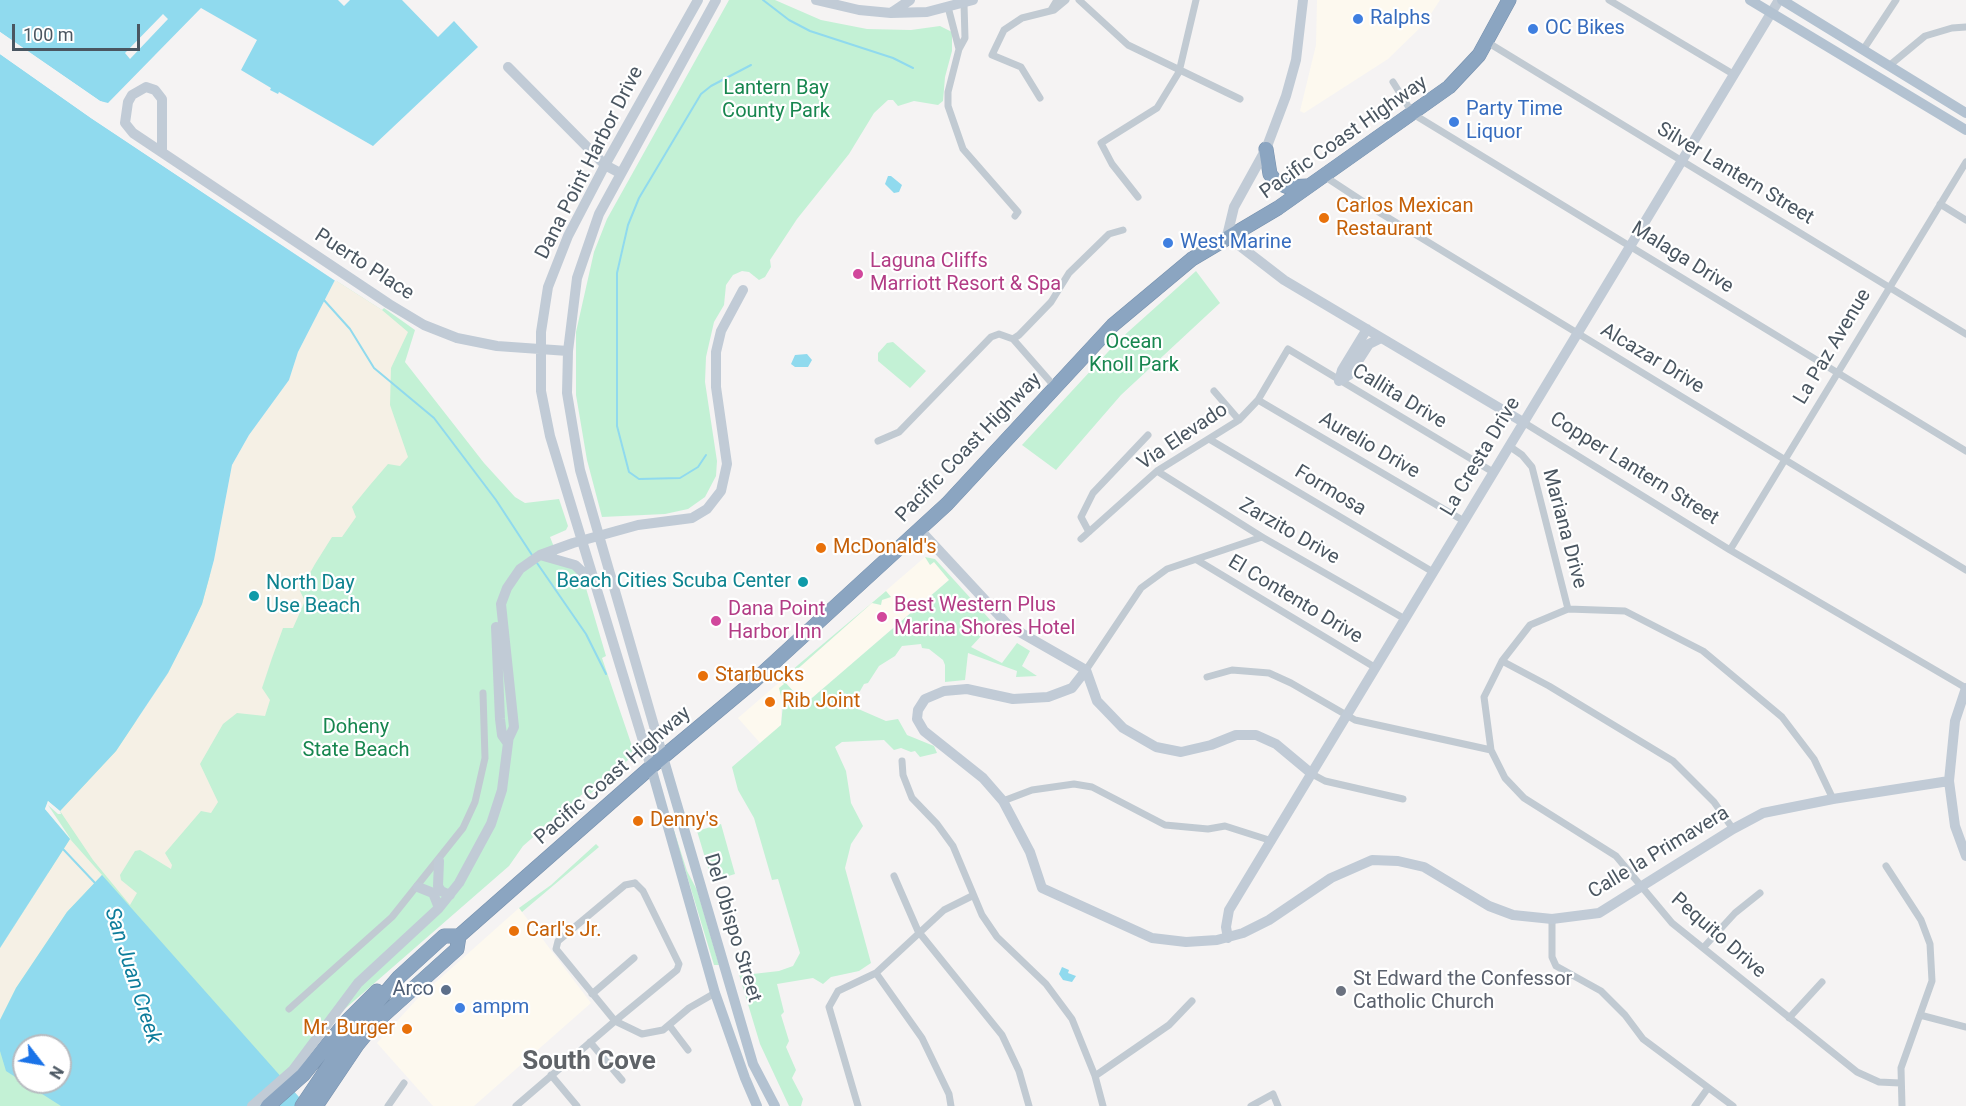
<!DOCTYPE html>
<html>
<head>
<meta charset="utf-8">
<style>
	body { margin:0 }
	#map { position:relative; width:1966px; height:1106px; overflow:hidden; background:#f5f3f3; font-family:Roboto,sans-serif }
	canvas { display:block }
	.north { position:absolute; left:12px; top:1034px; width:60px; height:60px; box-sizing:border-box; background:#fff; border:2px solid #b7bbc0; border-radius:50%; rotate:121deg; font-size:16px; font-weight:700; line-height:24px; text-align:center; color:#4a5661 }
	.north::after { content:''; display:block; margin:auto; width:21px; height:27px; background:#1a73e8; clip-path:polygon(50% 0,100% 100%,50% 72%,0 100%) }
	.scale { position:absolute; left:12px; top:24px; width:128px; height:27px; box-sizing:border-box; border:3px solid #4a5661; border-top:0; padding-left:8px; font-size:18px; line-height:21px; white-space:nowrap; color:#4a5661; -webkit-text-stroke:4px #fff; paint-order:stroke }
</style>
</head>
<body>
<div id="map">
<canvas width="1966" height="1106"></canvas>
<div class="north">N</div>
<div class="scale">100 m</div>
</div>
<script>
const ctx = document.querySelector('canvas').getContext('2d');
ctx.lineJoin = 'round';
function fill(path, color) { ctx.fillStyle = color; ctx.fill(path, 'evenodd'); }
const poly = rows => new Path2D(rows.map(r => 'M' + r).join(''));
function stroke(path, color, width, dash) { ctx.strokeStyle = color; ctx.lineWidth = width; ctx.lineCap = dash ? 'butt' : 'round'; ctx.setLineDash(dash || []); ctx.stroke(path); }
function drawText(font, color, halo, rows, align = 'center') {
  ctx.font = font + ' Roboto,sans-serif'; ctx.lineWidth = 4.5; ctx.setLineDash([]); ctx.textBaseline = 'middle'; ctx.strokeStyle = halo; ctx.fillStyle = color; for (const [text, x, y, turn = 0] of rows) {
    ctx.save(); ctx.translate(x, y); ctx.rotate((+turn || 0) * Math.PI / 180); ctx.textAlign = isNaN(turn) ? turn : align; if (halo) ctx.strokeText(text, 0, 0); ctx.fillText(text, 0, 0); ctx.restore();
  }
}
const commercial = poly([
	[1317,0,1440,0,1425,23,1388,59,1304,113,1300,111,1316,45],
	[925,557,935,559,951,578,805,704,786,683,781,689,781,725,761,744,738,718],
	[519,908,591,1003,474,1106,433,1106,377,1043,418,998]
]);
const green = poly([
	[729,0,775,0,821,20,867,29,911,30,940,26,952,32,952,51,945,77,943,101,938,105,914,101,898,106,893,100,888,100,874,113,849,154,797,219,770,260,771,267,765,277,759,280,749,272,742,271,733,275,726,285,724,305,714,322,706,357,705,382,717,461,716,476,705,497,688,509,665,514,602,517,587,460,576,395,576,332,594,252,607,219],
	[1196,271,1220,303,1121,395,1056,470,1022,445,1119,340],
	[335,280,382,310,384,308,415,330,405,362,484,463,515,497,525,503,559,499,568,526,566,530,550,537,560,562,570,565,583,578,606,656,602,658,633,749,628,760,590,794,587,790,523,846,509,866,339,1014,260,1106,0,1106,0,948,48,873,45,804,138,719,168,673],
	[24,1046,60,1046,60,1082,24,1082],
	[893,342,926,371,910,388,878,361,878,353,887,343],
	[925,557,935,559,993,623,971,647,1002,663,1017,643,1030,651,1022,666,1037,676,1016,677,1017,671,968,653,965,680,945,682,945,665,943,660,929,649,922,648,921,644,902,646,895,656,879,666,868,683,864,684,855,700,856,708,886,721,898,719,907,735,934,746,937,753,920,757,915,751,911,752,901,748,894,750,884,740,842,742,835,747,846,771,851,803,863,826,851,844,845,868,871,963,859,971,831,977,823,984,813,978,777,984,784,1012,781,1015,789,1041,786,1047,796,1070,792,1078,803,1099,801,1106,789,1106,760,1044,738,971,744,975,779,971,793,966,800,953,778,879,772,880,754,818,738,790,732,767,781,725,783,704,779,688,784,684,781,680,798,665,886,591,891,597,882,600,881,605,872,603,784,681,805,704,949,580,934,562,930,565],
	[661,790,687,871,697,890,719,965,714,965],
	[721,824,735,874,712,881,697,831],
	[596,844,599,847,522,912,519,908,551,885]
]);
const sand = poly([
	[335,280,382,310,408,332,391,368,390,405,408,457,400,466,388,464,370,485,352,507,356,517,342,537,332,537,315,564,300,591,305,601,293,628,283,628,272,658,262,688,270,700,265,716,237,713,223,724,200,764,218,802,211,813,201,811,165,853,172,865,171,869,140,850,135,851,120,875,121,880,137,893,130,905,93,860,60,811,116,751,168,673,202,604,214,560,232,465,249,435,289,380,298,352],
	[70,839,102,875,67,912,16,988,0,1020,0,948]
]);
const water = poly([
	[0,0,338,0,344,6,350,0,402,0,438,37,454,21,478,47,373,146,279,92,278,94,270,90,271,88,241,70,257,40,201,8,108,103,100,101,0,32],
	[0,54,91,118,335,280,298,352,289,380,249,435,232,465,214,560,202,604,188,634,168,673,116,751,60,811,48,801,45,809,70,839,0,948],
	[888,176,891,176,902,185,899,192,894,193,885,184],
	[807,354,812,360,808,367,795,367,791,364,795,355],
	[102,875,307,1106,61,1106,6,1071,0,1051,0,1020,16,988,67,912],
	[24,1046,60,1046,60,1082,24,1082],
	[1062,967,1069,970,1068,973,1076,976,1072,982,1063,980,1059,974]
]);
const pier = poly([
	[163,14,168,19,130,59,125,53],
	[0,32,100,101,109,105,98,104,0,36],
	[0,51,336,278,337,282,91,118,0,54],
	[48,801,60,811,61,814,58,814,48,805,72,841,45,809]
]);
const stream = poly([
	[763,0,789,20,810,31,893,58,913,68],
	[323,299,350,329,374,368,434,418,496,500,532,555],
	[706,455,698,467,680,478,639,479,629,472,617,426,617,273,628,225,639,198,701,94,711,86,751,65],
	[537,563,586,634,606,674],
	[63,849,96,884]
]);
const street = poly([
	[1079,0,1128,45,1240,99],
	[1609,0,1733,74],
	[964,4,965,38,959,49,948,92,948,106,963,149,1018,212,1015,216],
	[948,7,959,49],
	[1051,10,1057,0],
	[1487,42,1966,334],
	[1863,50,1896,0],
	[1890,65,1925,36,1952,28,1966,27],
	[1393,82,1413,114,1966,451],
	[1040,98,1021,67,992,55,1004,30,1022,18,1054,10,1066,0],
	[1324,176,1382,214,1966,570],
	[1138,197,1112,164,1101,143,1157,108,1179,72,1196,0],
	[1940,204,1966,220],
	[1013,339,1055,387],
	[1214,391,1239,420],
	[1258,400,1464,521],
	[1523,422,1730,550,1966,688],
	[1209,439,1433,572],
	[878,441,899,432,991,337,999,334,1013,339,1019,335,1051,302,1069,273,1109,234,1123,230],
	[1509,446,1522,455,1532,467,1568,609],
	[1157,471,1262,537,1405,619],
	[1089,532,1081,517,1093,493,1148,435],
	[1081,539,1157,471,1239,420,1258,400,1288,349,1493,472],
	[1730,550,1966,162],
	[1197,560,1376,668],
	[1502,661,1549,686,1673,761,1714,802,1733,829],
	[1086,670,1141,588,1167,569,1262,537],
	[1207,677,1232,670,1269,673,1291,683,1355,720,1491,750,1505,778,1524,798,1616,856,1672,923,1857,1072,1879,1082,1900,1083],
	[1491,750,1484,697,1502,661,1530,625,1568,609,1625,611,1703,651,1782,717,1814,759,1833,799],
	[902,761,903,775,912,798,937,824,953,846,982,915,997,937,1046,984,1072,1019,1095,1076,1103,1106],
	[1312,774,1325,781,1403,799],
	[1003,801,1032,790,1074,784,1092,787,1165,825,1208,829,1225,826,1272,841],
	[1886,866,1921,920,1930,944,1932,981,1901,1068,1902,1106],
	[894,876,918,931,1002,1035,1019,1071,1029,1106],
	[635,883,643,891,679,964,677,970,615,1021,556,949,558,941,625,885,635,883],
	[1552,919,1552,957,1556,966,1601,991,1625,1015,1643,1039,1733,1106],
	[1703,948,1735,913,1760,893],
	[876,973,922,1038,949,1094,951,1106],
	[592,994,634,958],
	[289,1009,392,917,463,828,475,802,485,758,483,693],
	[1920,1015,1966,1027],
	[1789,1018,1822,982],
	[669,1025,688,1050],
	[590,1042,622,1080],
	[551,1075,577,1106],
	[1095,1076,1169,1025,1192,1001],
	[388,1106,404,1083],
	[516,1106,615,1021,642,1034,663,1030,689,1008,715,993],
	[858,1106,829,1007,838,991,876,973,944,910,972,896],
	[1251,1106,1273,1094,1278,1106],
	[1695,1106,1708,1088]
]);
const secondary = poly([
	[816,0,859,10,891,13,927,12,973,0],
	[1303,0,1296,60,1286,96,1266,149,1234,207,1227,236,1284,280,1523,422],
	[891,13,910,0],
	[508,67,605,165,620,173],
	[162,151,162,99,155,90,146,87,132,95,128,102,125,123,133,133,389,304,424,325,457,338,497,346,568,351],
	[1367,329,1342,370,1339,381,1349,375,1369,344,1381,338],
	[919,529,1009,626,1086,670,1097,701,1123,728,1156,747,1181,752,1211,745,1236,735,1256,735,1276,744,1312,774],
	[540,555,575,565,594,583],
	[496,627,500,719,502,735,507,742],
	[1086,670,1072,688,1048,697,1013,699,967,689,944,691,925,699,918,710,917,719,924,731,983,778,1003,801,1030,852,1042,888,1152,938,1186,942,1217,940,1243,933,1269,920,1331,878,1372,860,1398,861,1424,867,1489,906,1513,915,1552,919,1599,913,1733,829,1763,813,1833,799,1949,781],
	[1966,688,1955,721,1949,781,1955,826,1966,856],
	[507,742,514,727,501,604,507,588,520,569,540,555,573,543,638,525,692,518,707,509,721,491,727,464,716,387,716,352,721,331,743,290],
	[663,757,580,470,567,393,568,351,577,278,599,214,716,0],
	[651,767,550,436,541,391,541,332,548,287,568,236,605,165,698,0],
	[439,861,438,886,441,891,450,895],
	[418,887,433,893,439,908],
	[1228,938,1226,927,1229,910,1779,0],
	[252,1106,293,1070,358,983,439,908,459,883,491,824,502,790,509,735]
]);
const primary = poly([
	[1750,0,1966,130],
	[1782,0,1966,113],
	[663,757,753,1064,775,1106],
	[651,767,715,993,745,1078,757,1106]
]);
const highway = poly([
	[1266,149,1270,174,1276,182,1288,187,1307,186],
	[268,1106,303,1075,345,1023,377,991],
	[302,1106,351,1033,399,977,444,936,459,936],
	[316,1106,357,1045,375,1023,457,949,459,936,651,767,754,681,947,504,1113,325,1192,259,1278,208,1449,87,1479,55,1509,0]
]);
const markers = [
	[1358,19,6,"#3f7fe0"],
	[1533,29,6,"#3f7fe0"],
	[1454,122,6,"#3f7fe0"],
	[1324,218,6,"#e8710a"],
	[1168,243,6,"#3f7fe0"],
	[858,274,6,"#d1479c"],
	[821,548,6,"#e8710a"],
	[803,582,6,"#0f9aa8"],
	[254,596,6,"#0f9aa8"],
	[882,617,6,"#d1479c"],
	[716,621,6,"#d1479c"],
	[703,676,6,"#e8710a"],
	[770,702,6,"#e8710a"],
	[638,821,6,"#e8710a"],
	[514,931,6,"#e8710a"],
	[446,990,6,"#5c6f8a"],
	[1341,991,6,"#6b7280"],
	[460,1008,6,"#3f7fe0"],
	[407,1029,6,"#e8710a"]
];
const shopNames = [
	["Ralphs",1370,19],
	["OC Bikes",1545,29],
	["Party Time",1466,110],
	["Liquor",1466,133],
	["West Marine",1180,243],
	["ampm",472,1008]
];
const parkNames = [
	["Lantern Bay",776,89],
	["County Park",776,112],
	["Ocean",1134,343],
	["Knoll Park",1134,366],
	["Doheny",356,728],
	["State Beach",356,751]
];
const streetNames = [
	["Pacific Coast Highway",1344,138,-35],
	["Dana Point Harbor Drive",590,163,-63],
	["Silver Lantern Street",1735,174,31],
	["Malaga Drive",1682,258,32],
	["Puerto Place",364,265,33],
	["La Paz Avenue",1833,347,-59],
	["Alcazar Drive",1652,359,31],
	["Callita Drive",1399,397,31],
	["Via Elevado",1183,437,-34],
	["Aurelio Drive",1369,446,30],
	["Pacific Coast Highway",969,448,-46],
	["La Cresta Drive",1481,457,-59],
	["Copper Lantern Street",1634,469,32],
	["Formosa",1330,491,31],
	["Mariana Drive",1564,529,75],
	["Zarzito Drive",1289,532,30],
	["El Contento Drive",1295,600,31],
	["Pacific Coast Highway",613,776,-41],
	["Calle la Primavera",1659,853,-31],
	["Del Obispo Street",732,928,73],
	["Pequito Drive",1718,936,41]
];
const foodNames = [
	["Carlos Mexican",1336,207],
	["Restaurant",1336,230],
	["McDonald's",833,548],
	["Starbucks",715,676],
	["Rib Joint",782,702],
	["Denny's",650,821],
	["Carl's Jr.",526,931],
	["Mr. Burger",395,1029,"right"]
];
const hotelNames = [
	["Laguna Cliffs",870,262],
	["Marriott Resort & Spa",870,285],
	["Best Western Plus",894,606],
	["Marina Shores Hotel",894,629],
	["Dana Point",728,610],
	["Harbor Inn",728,633]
];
const cultureNames = [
	["Beach Cities Scuba Center",791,582],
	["North Day",266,584,"left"],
	["Use Beach",266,607,"left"]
];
const worshipNames = [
	["St Edward the Confessor",1353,980],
	["Catholic Church",1353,1003]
];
const serviceNames = [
	["Arco",434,990]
];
const waterNames = [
	["San Juan Creek",132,976,72]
];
const districtNames = [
	["South Cove",589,1062]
];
fill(commercial, '#fdf9ef');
fill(green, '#c3f1d5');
fill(sand, '#f5f0e5');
fill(water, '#90daee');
fill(pier, '#f5f3f3');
stroke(stream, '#90daee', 2);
stroke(highway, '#7690ad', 15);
stroke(street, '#c1cad2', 7);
stroke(secondary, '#c1cbd6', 10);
stroke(primary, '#b3c2d1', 10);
stroke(highway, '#8ba5c1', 14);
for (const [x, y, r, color] of markers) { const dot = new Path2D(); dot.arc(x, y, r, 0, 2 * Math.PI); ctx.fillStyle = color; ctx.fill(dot); stroke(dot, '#fff', 2); }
drawText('20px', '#366cbe', '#fff', shopNames, 'left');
drawText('20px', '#17864f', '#fff', parkNames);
drawText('20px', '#4a5661', '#fff', streetNames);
drawText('20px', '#c56008', '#fff', foodNames, 'left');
drawText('20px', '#b23c85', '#fff', hotelNames, 'left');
drawText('20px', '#0d838f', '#fff', cultureNames, 'right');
drawText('20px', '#5b616d', '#fff', worshipNames, 'left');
drawText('20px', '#4e5e75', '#fff', serviceNames, 'right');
drawText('italic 21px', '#0c7c9b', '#fff', waterNames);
drawText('bold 26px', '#5f6368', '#fff', districtNames);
</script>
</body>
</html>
